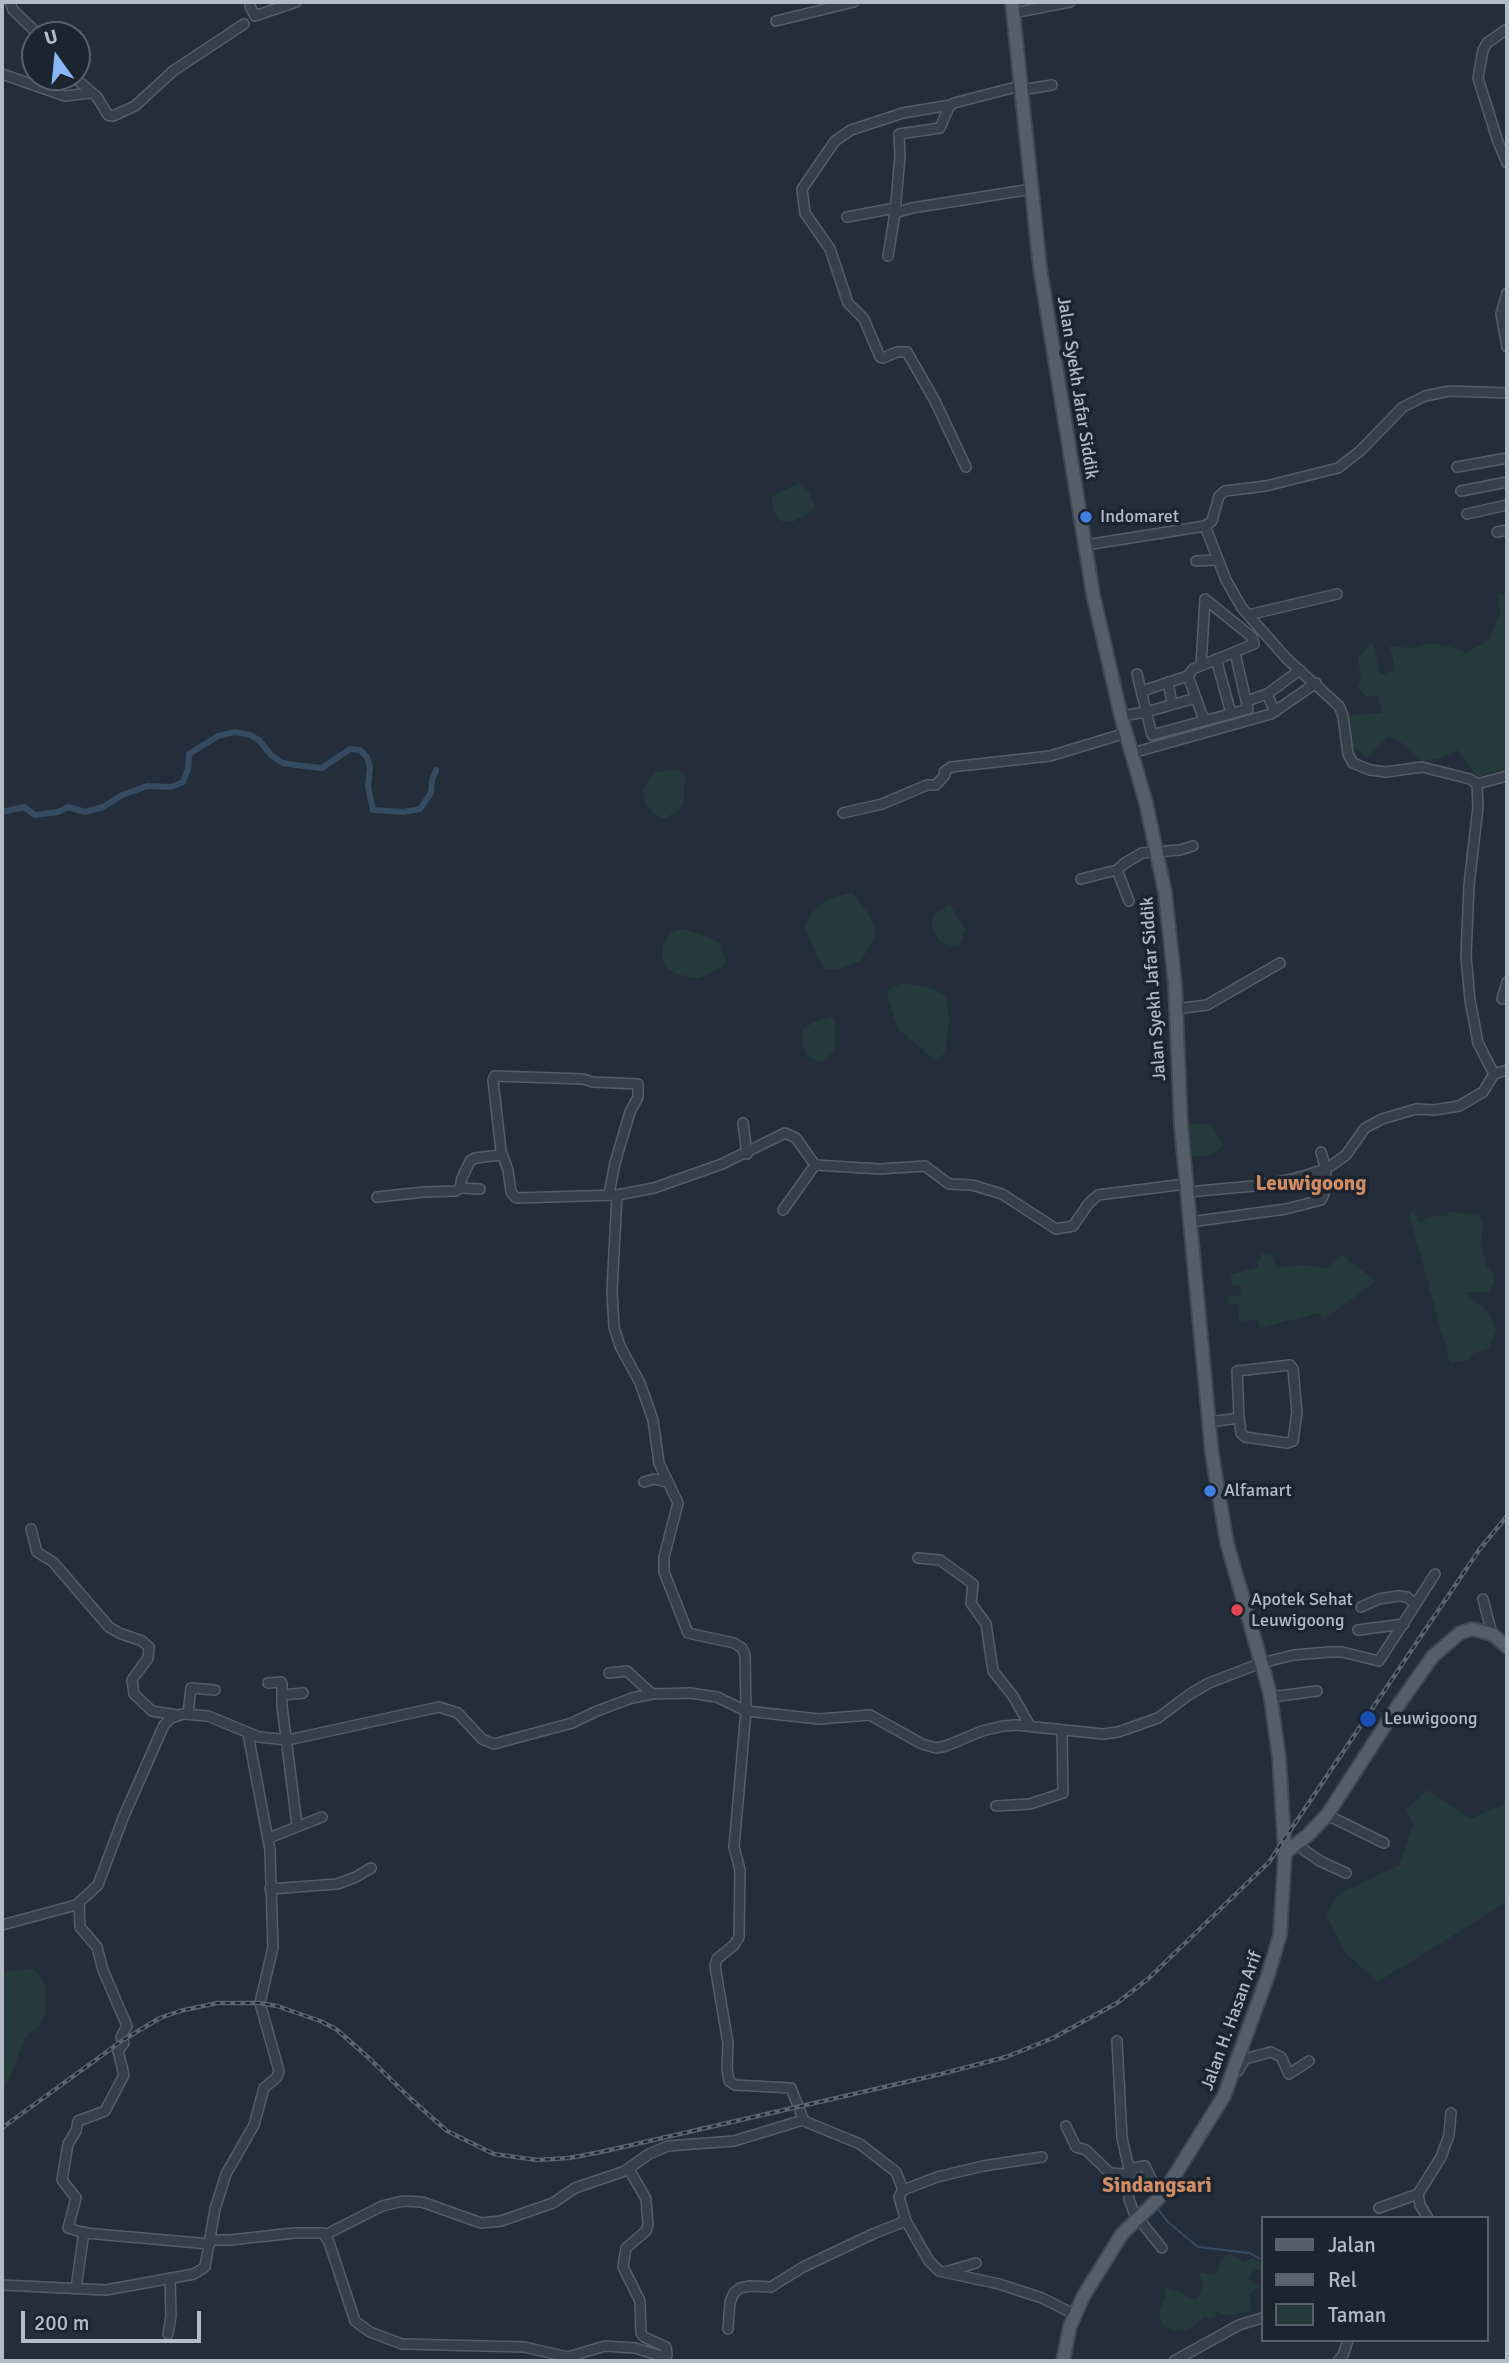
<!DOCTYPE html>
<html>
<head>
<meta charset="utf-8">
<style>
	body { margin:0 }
	#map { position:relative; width:1509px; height:2363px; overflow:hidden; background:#232e3a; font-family:Signika,sans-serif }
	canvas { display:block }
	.frame { position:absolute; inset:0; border:4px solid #b2bbc6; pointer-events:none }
	.legend { position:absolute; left:1261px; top:2216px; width:228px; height:126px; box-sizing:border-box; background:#1c252f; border:2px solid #58616b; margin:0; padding:9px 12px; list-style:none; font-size:21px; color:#b2bbc6 }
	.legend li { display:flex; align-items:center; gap:14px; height:35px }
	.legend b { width:35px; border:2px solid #58616b }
	.north { position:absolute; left:21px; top:21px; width:70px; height:70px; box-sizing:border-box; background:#1c252f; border:2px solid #58616b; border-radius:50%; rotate:345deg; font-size:19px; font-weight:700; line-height:28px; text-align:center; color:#b2bbc6 }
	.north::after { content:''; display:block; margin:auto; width:24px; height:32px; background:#88b8f5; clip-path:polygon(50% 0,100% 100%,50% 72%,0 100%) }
	.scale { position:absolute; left:21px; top:2311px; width:180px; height:32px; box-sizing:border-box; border:4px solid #b2bbc6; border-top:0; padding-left:9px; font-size:21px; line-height:24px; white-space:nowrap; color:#b2bbc6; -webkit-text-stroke:5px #1c252f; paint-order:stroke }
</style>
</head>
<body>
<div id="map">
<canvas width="1509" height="2363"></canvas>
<div class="frame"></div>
<ul class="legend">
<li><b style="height:9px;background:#545f6a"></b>Jalan</li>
<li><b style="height:9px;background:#586471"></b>Rel</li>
<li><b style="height:19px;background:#253a3b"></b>Taman</li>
</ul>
<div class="north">U</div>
<div class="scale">200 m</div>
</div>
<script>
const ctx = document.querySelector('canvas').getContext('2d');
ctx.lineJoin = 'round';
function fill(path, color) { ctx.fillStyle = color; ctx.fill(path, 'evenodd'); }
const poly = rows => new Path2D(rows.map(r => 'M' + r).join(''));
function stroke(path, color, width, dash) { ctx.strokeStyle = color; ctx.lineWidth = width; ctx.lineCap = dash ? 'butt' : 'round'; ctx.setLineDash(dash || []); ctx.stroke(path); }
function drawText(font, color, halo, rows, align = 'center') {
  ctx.font = font + ' Signika,sans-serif'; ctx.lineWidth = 7; ctx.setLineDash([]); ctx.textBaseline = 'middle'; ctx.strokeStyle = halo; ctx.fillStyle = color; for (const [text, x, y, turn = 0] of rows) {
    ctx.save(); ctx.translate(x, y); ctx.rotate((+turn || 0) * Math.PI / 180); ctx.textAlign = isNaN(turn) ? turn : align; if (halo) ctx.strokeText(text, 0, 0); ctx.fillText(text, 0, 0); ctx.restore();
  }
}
const green = poly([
	[800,483,808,491,815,506,812,511,792,522,781,521,774,512,771,501,772,496],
	[1497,592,1507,598,1507,768,1478,777,1457,750,1438,759,1422,761,1398,740,1388,737,1367,758,1353,746,1343,716,1382,713,1378,696,1366,697,1358,687,1361,678,1358,658,1373,641,1380,675,1395,670,1390,646,1411,648,1427,643,1448,646,1466,653,1489,640,1500,613],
	[677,769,685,776,684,803,681,808,666,818,660,818,647,807,643,791,645,786,655,772],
	[852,892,869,915,876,931,875,936,861,961,839,969,828,970,823,968,804,926,813,912,826,900],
	[950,905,965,929,960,945,956,947,940,942,932,927,933,915],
	[683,929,709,937,721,944,726,962,722,967,700,978,694,978,677,974,667,968,662,957,663,946,670,933],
	[902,983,934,989,947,998,949,1020,945,1053,936,1061,898,1029,887,995,889,989],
	[832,1017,835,1023,835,1050,822,1062,811,1059,806,1055,803,1044,802,1030,814,1022],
	[1186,1124,1210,1124,1223,1146,1211,1155,1188,1157],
	[1414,1211,1419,1222,1438,1215,1447,1216,1448,1212,1479,1214,1484,1228,1481,1237,1486,1266,1492,1272,1494,1283,1489,1292,1465,1293,1488,1311,1496,1330,1490,1347,1472,1354,1469,1360,1450,1363,1409,1213],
	[1272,1253,1276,1268,1300,1265,1327,1268,1342,1255,1376,1281,1324,1319,1319,1313,1260,1328,1258,1319,1240,1323,1237,1304,1228,1304,1227,1297,1241,1295,1240,1284,1233,1286,1230,1275,1258,1267,1257,1261,1261,1259,1260,1255],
	[1428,1790,1471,1819,1507,1802,1507,1902,1378,1982,1347,1955,1326,1915,1338,1894,1400,1865,1413,1825,1406,1809],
	[34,1969,45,1985,46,2012,39,2027,25,2037,11,2075,2,2091,2,1972],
	[1231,2254,1244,2262,1253,2258,1262,2263,1262,2271,1253,2269,1249,2280,1259,2287,1250,2293,1251,2311,1227,2316,1216,2311,1216,2316,1211,2319,1205,2316,1189,2330,1172,2331,1162,2325,1159,2314,1165,2296,1164,2288,1183,2293,1187,2298,1198,2299,1203,2284,1199,2272,1216,2275,1221,2259]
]);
const stream = poly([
	[1157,2208,1168,2222,1198,2247,1250,2253,1262,2260]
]);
const canal = poly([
	[2,812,24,807,35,815,58,812,68,807,85,812,103,807,122,795,147,786,171,787,183,782,188,769,189,754,218,736,235,732,250,735,259,740,272,756,283,763,295,765,322,768,350,749,360,750,367,757,370,766,368,787,373,810,403,812,420,809,431,793,432,780,436,770]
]);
const minor = poly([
	[10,2,13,10,39,35],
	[250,6,255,16,296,2],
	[1013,13,1070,2],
	[776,21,854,2],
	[1507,29,1487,43,1483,50,1478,78,1498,142,1507,163],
	[2,74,65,96,91,93],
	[74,77,97,97,108,115,113,116,135,106,173,71,244,24],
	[1020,86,954,103,949,107,940,128,899,134,900,156,895,213,912,208,1032,189],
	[1021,90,1052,85],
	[951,105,903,113,851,130,835,141,802,189,805,213,830,249,848,303,864,319,880,357,883,358,897,352,907,352,935,401,966,467],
	[847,217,895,208],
	[888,256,895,213],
	[1507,293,1501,314,1507,347],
	[1457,467,1507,458],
	[1461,491,1507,482],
	[1467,514,1507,505],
	[1205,526,1226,580,1242,608,1287,659,1339,706,1343,716,1348,754,1353,763,1370,770,1386,772,1422,767,1470,779,1477,784,1478,807,1469,885,1466,956,1470,1000,1478,1043,1494,1074],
	[1497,532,1507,530],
	[1086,545,1205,526,1212,521,1219,496,1225,491,1266,486,1338,468,1360,451,1403,407,1425,396,1450,391,1507,393],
	[1196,561,1217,560],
	[1248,615,1337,594],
	[1216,659,1231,713],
	[1137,674,1152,735,1248,709,1235,653],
	[1168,682,1172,703],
	[1142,691,1188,676],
	[1196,698,1204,720],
	[1247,701,1267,694],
	[1275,712,1267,694,1300,670],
	[1121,716,1146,712,1196,698,1188,676,1193,669,1254,644,1252,637,1205,599,1201,665],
	[1132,753,1271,714,1316,683],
	[1477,784,1507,776],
	[843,813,882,804,927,785,936,785,945,775,944,772,951,767,1050,756,1126,733],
	[1081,879,1117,870],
	[1129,901,1117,870,1125,863,1142,853,1180,850,1193,846],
	[1507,982,1502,999,1507,999],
	[1175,1009,1207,1005,1280,963],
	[743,1123,747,1154],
	[460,1188,480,1189],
	[1187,1192,1254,1186,1293,1179,1326,1169,1321,1152],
	[609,1194,615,1163,630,1112,638,1097,638,1084,593,1082,583,1079,495,1076,493,1080,501,1151,508,1170,511,1192,516,1198,617,1195,654,1188,722,1164,785,1133,796,1138,815,1165,880,1169,925,1166,949,1184,972,1185,1002,1194,1056,1229,1073,1226,1089,1203,1098,1195,1186,1184],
	[617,1195,612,1291,614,1327,620,1346,640,1383,646,1400,653,1420,659,1463,678,1503,664,1557,664,1572,688,1633,734,1643,742,1648,745,1655,746,1711,734,1847,740,1870,739,1937,734,1945,717,1959,715,1966,728,2043,727,2069,729,2081,735,2085,791,2088,804,2121,860,2144,896,2172,903,2190],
	[377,1197,424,1192,456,1191,460,1188,462,1178,470,1161,475,1158,501,1155],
	[783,1210,815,1165],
	[1190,1222,1286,1209,1321,1200,1324,1194,1326,1169,1346,1155,1365,1128,1382,1119,1416,1109,1434,1110,1459,1106,1483,1092,1494,1074,1507,1070],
	[1290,1365,1293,1369,1297,1412,1293,1441,1287,1443,1245,1437,1241,1433,1239,1418,1237,1371,1290,1365],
	[1209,1422,1239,1418],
	[644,1482,654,1479,667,1482],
	[31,1529,37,1552,53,1562,109,1627,119,1633,142,1641,149,1647,148,1658,132,1680,134,1694,152,1711,177,1715],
	[918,1558,940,1560,973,1584,971,1603,986,1624,993,1671,1013,1696,1030,1726],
	[1483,1599,1492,1634],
	[1361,1607,1379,1599,1398,1596,1407,1597,1415,1604],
	[1358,1630,1404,1624],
	[609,1673,627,1671,652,1694],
	[268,1683,281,1682,282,1684,282,1706,297,1825],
	[282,1695,303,1693],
	[1271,1697,1317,1691],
	[188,1714,191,1688,215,1690],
	[996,1806,1030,1804,1063,1793,1062,1730],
	[1327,1815,1384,1843],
	[269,1838,322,1817],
	[1297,1845,1320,1861,1346,1873],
	[270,1889,337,1884,356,1877,371,1868],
	[79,1903,80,1927,97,1947,103,1970,127,2026,121,2037,124,2043,118,2051,124,2075,105,2111,78,2121,76,2131,68,2144,62,2180,76,2198,68,2228,85,2233,210,2244],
	[2,1925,76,1905,98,1885,123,1818,164,1725,171,1718,183,1714,208,1716,259,1737,288,1740,439,1707,458,1713,482,1739,494,1744,572,1723,597,1711,632,1698,652,1694,690,1693,717,1697,746,1711,819,1719,870,1715,922,1744,936,1748,946,1746,982,1731,1003,1726,1016,1725,1103,1734,1118,1732,1158,1718,1190,1694,1209,1683,1261,1663,1294,1655,1329,1652,1342,1652,1379,1661,1435,1574],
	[1117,2041,1122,2138,1130,2173],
	[1238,2071,1245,2059,1271,2052,1281,2057,1289,2074,1309,2061],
	[1066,2126,1076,2147,1086,2150,1110,2173,1126,2174,1129,2178,1129,2199,1134,2213,1162,2248],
	[1042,2157,983,2166,937,2177,903,2190,899,2197,906,2221,929,2261,939,2271,999,2284,1042,2298,1074,2314],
	[1129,2177,1133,2168,1145,2166,1160,2198],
	[1379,2208,1418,2194],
	[1428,2218,1420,2205,1418,2194,1441,2157,1449,2135,1451,2113],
	[325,2235,382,2206,403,2201,422,2202,481,2223,501,2221,553,2203,575,2188,625,2171,649,2154,668,2146,734,2141,803,2120],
	[211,2240,230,2240,294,2233,323,2233,329,2242,355,2321,370,2332,402,2344,524,2347,568,2357,605,2346,635,2348,661,2356,667,2355,666,2347,644,2337,641,2333,640,2301,623,2267,626,2248,646,2231,648,2225,646,2199,629,2169],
	[945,2272,976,2263],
	[2,2285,106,2290,194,2274,205,2267,215,2209,226,2174,254,2125,264,2088,277,2077,279,2071,260,2003,273,1947,270,1850,248,1734],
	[76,2288,84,2232],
	[728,2329,730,2302,734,2293,740,2288,750,2286,771,2287,803,2267,875,2233,906,2221],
	[168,2334,171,2316,170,2278],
	[1174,2361,1239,2325,1262,2318],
	[1338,2361,1343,2355,1348,2340]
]);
const major = poly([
	[1012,2,1040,268,1093,594,1121,716,1146,803,1165,892,1175,984,1181,1126,1212,1454,1227,1543,1270,1693,1279,1757,1285,1853,1280,1935,1268,1975,1224,2096,1168,2186,1158,2199,1122,2234,1084,2295,1070,2326,1063,2361],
	[1285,1853,1308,1835,1327,1815,1397,1707,1433,1656,1460,1633,1472,1629,1492,1634,1507,1647]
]);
const rail = poly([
	[2,2128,123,2040,160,2018,180,2011,217,2003,260,2003,277,2006,320,2021,336,2029,369,2058,411,2099,447,2131,494,2154,537,2160,569,2158,601,2152,941,2074,1006,2057,1053,2038,1117,2003,1149,1978,1269,1862,1479,1550,1507,1516]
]);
const markers = [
	[1086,517,7,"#3f7fe0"],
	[1210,1491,7,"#3f7fe0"],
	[1237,1610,7,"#e0444e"],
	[1368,1719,9,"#1a4fb4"]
];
const streetNames = [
	["Jalan Syekh Jafar Siddik",1077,388,81],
	["Jalan Syekh Jafar Siddik",1154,989,-94],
	["Jalan H. Hasan Arif",1232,2021,-70]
];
const poiNames = [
	["Indomaret",1100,517],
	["Alfamart",1224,1491],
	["Apotek Sehat",1251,1600],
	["Leuwigoong",1251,1621],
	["Leuwigoong",1384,1719]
];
const quarterNames = [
	["Leuwigoong",1311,1184],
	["Sindangsari",1157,2186]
];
fill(green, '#253a3b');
stroke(stream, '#364b61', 2);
stroke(canal, '#364b61', 6);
stroke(minor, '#555e68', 12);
stroke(major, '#404953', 16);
stroke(minor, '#36404a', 9);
stroke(major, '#545f6a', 12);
stroke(rail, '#586471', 4.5);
stroke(rail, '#1c252f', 2, [5]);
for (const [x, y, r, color] of markers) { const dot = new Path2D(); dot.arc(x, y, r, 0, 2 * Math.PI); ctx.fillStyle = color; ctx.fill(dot); stroke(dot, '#1c252f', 2.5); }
drawText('18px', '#b2bbc6', '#1c252f', streetNames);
drawText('18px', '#b2bbc6', '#1c252f', poiNames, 'left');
drawText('bold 21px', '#d18c62', '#1c252f', quarterNames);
</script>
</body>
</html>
